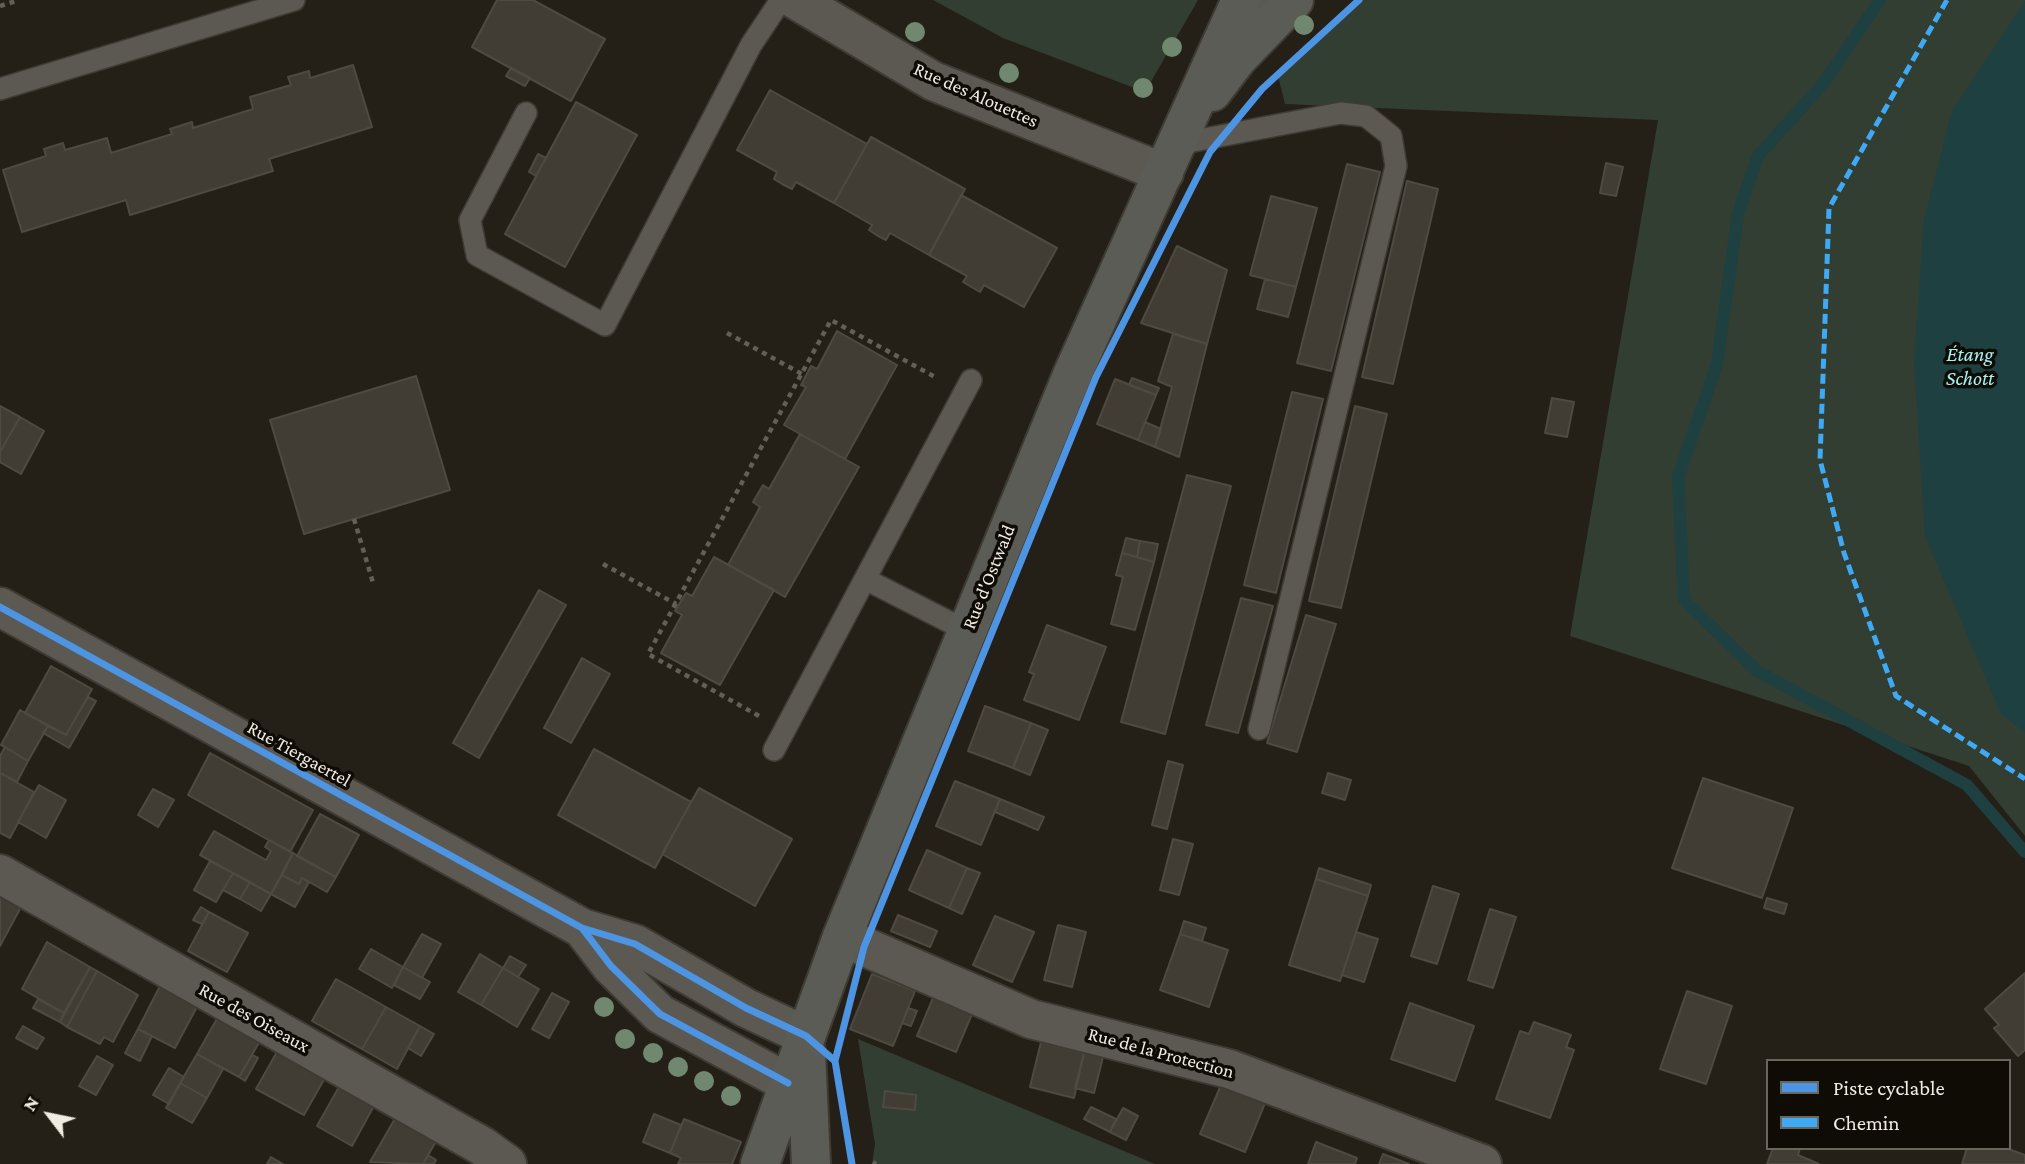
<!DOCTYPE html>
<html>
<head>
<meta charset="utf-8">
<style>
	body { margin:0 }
	#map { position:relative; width:2025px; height:1164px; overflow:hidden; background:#242017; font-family:"Crimson Pro",serif }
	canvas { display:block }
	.legend { position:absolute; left:1766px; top:1059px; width:245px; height:91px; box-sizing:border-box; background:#0f0c06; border:2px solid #69665e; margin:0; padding:9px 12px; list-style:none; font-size:21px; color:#f0ece2 }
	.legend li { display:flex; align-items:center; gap:14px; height:35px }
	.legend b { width:35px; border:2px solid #69665e }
	.north { position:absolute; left:14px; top:1080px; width:70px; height:70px; -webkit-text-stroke:5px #0f0c06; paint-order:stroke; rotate:302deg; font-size:19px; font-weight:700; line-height:28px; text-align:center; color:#f0ece2 }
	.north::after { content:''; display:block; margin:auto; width:24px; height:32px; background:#f0ece2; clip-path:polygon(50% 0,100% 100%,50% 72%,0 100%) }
</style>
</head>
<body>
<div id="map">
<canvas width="2025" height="1164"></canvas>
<ul class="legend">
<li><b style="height:9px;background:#4d94e3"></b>Piste cyclable</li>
<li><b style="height:9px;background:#3fa9f5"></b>Chemin</li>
</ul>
<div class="north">N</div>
</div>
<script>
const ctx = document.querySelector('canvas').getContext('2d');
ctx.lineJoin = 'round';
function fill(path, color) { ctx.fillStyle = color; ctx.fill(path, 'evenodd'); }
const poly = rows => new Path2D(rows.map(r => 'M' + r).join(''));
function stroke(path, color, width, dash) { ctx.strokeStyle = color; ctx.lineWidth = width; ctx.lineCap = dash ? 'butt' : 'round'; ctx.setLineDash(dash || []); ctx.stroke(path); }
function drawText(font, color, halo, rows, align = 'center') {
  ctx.font = font + ' "Crimson Pro",serif'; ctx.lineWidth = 7; ctx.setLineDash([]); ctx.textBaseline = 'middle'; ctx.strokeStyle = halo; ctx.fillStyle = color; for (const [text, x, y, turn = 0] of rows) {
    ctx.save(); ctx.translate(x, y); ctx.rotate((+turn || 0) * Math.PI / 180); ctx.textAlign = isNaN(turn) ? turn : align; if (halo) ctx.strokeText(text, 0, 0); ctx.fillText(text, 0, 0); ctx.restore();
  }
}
const green = poly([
	[933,0,1198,0,1145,92,1003,38],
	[1360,0,2025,0,2025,836,1969,766,1570,636,1658,120,1285,104,1278,76],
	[858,1039,1155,1164,872,1164,875,1144]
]);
const water = poly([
	[2025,1,2025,732,2001,714,1925,536,1914,361,1924,220,1952,111]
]);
const stream = poly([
	[1880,0,1823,84,1758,156,1738,214,1717,364,1678,477,1684,600,1757,671,1967,785,2025,852]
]);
const building = poly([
	[497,0,533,0,605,39,571,101,472,47,497,0],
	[353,65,372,127,269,159,273,171,130,215,126,200,22,232,3,170,46,156,44,149,63,143,65,150,107,138,111,153,172,134,170,129,192,122,193,128,253,109,250,97,291,85,288,77,309,71,310,78,353,65],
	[511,68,530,78,525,86,506,76,511,68],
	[770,90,867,144,834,203,796,182,792,189,782,184,774,179,777,172,737,150,770,90],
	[576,102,637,135,565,267,505,234,576,102],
	[871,137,965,189,929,255,890,233,886,240,878,236,869,230,872,225,834,203,871,137],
	[538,154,546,158,536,176,529,172,538,154],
	[1606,163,1623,167,1616,196,1600,193,1606,163],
	[1347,164,1380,172,1331,371,1297,363,1347,164],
	[1407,181,1438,189,1393,384,1362,377,1407,181],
	[961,195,1057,248,1024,307,984,285,980,292,963,282,967,276,929,255,961,195],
	[1271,196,1317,208,1296,287,1250,275,1271,196],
	[1177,246,1227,270,1207,344,1141,323,1177,246],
	[1265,279,1296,287,1288,317,1257,309,1265,279],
	[837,331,897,365,845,459,784,425,806,387,801,385,811,366,817,369,837,331],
	[1173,334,1207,344,1179,457,1155,447,1172,387,1158,381,1173,334],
	[416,376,450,490,304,534,270,420,416,376],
	[1132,378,1159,388,1156,395,1129,385,1132,378],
	[1115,379,1156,395,1138,440,1097,424,1115,379],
	[1292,392,1323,399,1276,593,1244,585,1292,392],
	[1552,398,1574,402,1567,437,1545,433,1552,398],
	[0,406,20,417,0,452,0,406],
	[1355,406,1387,414,1341,608,1309,601,1355,406],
	[20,417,44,431,21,474,0,462,0,452,20,417],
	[1145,422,1161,429,1155,447,1138,440,1145,422],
	[800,434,859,467,785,597,728,565,760,507,753,502,763,485,769,489,800,434],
	[1187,475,1231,486,1165,734,1121,722,1187,475],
	[1126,538,1140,541,1137,557,1122,553,1126,538],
	[1140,541,1158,544,1154,562,1137,557,1140,541],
	[1122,553,1154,562,1135,630,1111,624,1123,577,1116,575,1122,553],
	[714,557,774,590,720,685,661,653,682,615,675,611,686,593,692,596,714,557],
	[539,590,566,605,479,758,453,743,539,590],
	[1241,598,1273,606,1238,733,1206,725,1241,598],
	[1306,615,1336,624,1297,752,1267,743,1306,615],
	[1047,625,1106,647,1079,720,1024,700,1034,674,1029,672,1047,625],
	[582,658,610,674,571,743,544,728,582,658],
	[51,666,92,689,66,735,25,713,51,666],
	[88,697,96,701,69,748,43,733,48,726,66,735,88,697],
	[985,706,1031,723,1013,768,968,751,985,706],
	[20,710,48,726,28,761,1,745,20,710],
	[1031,723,1048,730,1030,775,1013,768,1031,723],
	[5,747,28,761,17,782,0,773,0,756,5,747],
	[594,749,691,802,655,868,558,815,594,749],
	[210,753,313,810,290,852,188,795,210,753],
	[1168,761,1183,765,1167,829,1152,825,1168,761],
	[0,773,34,792,10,838,0,833,0,773],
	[1328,773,1351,780,1345,800,1322,793,1328,773],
	[1703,778,1793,808,1762,898,1672,868,1703,778],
	[955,781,1000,799,981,845,936,826,955,781],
	[39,785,66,800,46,838,18,822,39,785],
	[699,788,792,839,755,906,662,854,699,788],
	[153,789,174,800,158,827,138,815,153,789],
	[1000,799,1044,817,1038,830,995,812,1000,799],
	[320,814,359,835,336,877,297,856,320,814],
	[214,831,266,860,271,851,265,847,269,840,293,853,271,894,200,855,214,831],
	[1173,839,1193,844,1179,895,1160,890,1173,839],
	[927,850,967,868,949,908,909,890,927,850],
	[293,853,336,877,327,892,302,878,299,884,282,875,293,853],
	[210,861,233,873,216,902,194,890,210,861],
	[967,868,980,873,962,914,949,908,967,868],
	[1319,868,1371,885,1368,896,1316,879,1319,868],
	[233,873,250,882,240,899,223,890,233,873],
	[282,875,299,884,302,878,309,882,295,907,271,894,282,875],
	[1316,879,1368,896,1340,981,1289,965,1316,879],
	[250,882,271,894,261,911,240,899,250,882],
	[1433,886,1459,894,1437,964,1411,956,1433,886],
	[0,896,21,907,0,946,0,896],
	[1767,898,1787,904,1784,914,1764,908,1767,898],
	[201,907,209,912,202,924,193,920,201,907],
	[1490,909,1516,917,1493,988,1468,980,1490,909],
	[209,912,248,933,227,972,188,951,209,912],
	[898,915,937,931,930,947,891,931,898,915],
	[995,916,1034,932,1012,982,973,965,995,916],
	[1184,921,1206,928,1202,941,1180,934,1184,921],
	[1058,925,1086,932,1072,987,1044,980,1058,925],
	[1356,932,1378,939,1364,982,1342,975,1356,932],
	[422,934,441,944,422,978,403,967,422,934],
	[1180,934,1228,950,1209,1007,1160,990,1180,934],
	[47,942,90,967,64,1013,22,989,47,942],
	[371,949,403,967,392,988,359,969,371,949],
	[480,954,503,968,481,1005,458,992,480,954],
	[510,956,526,965,518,977,503,968,510,956],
	[90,967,97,971,67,1027,60,1022,90,967],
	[403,967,430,982,420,999,394,985,403,967],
	[503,968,539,989,517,1027,481,1005,503,968],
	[97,971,138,995,113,1042,104,1037,100,1044,67,1027,97,971],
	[2025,973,2025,1050,2018,1056,1994,1028,1999,1025,1985,1009,2025,973],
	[872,974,915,991,893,1046,850,1029,872,974],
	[336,979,386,1007,362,1049,312,1021,336,979],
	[160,986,198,1005,175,1048,138,1029,160,986],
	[1687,991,1732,1006,1706,1084,1660,1069,1687,991],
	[552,993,569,1002,549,1038,532,1029,552,993],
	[933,998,972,1014,956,1052,917,1036,933,998],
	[38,999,64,1013,60,1022,33,1008,38,999],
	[1410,1003,1474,1026,1455,1081,1391,1059,1410,1003],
	[386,1007,420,1026,397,1069,362,1049,386,1007],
	[908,1008,917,1011,911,1026,902,1023,908,1008],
	[218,1017,260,1041,239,1077,197,1054,218,1017],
	[1534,1022,1571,1035,1566,1047,1574,1050,1550,1118,1496,1099,1520,1031,1529,1034,1534,1022],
	[23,1026,44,1038,37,1049,16,1038,23,1026],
	[420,1026,434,1034,421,1056,408,1048,420,1026],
	[138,1029,152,1036,140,1061,125,1053,138,1029],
	[1041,1042,1084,1053,1074,1098,1030,1087,1041,1042],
	[278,1050,326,1076,304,1115,256,1089,278,1050],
	[1084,1053,1103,1057,1094,1093,1075,1088,1084,1053],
	[197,1054,223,1069,207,1098,180,1083,197,1054],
	[252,1055,258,1058,245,1081,239,1077,252,1055],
	[97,1056,113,1065,96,1095,79,1086,97,1056],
	[169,1068,184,1077,169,1104,153,1095,169,1068],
	[180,1083,207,1098,192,1123,166,1108,180,1083],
	[340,1085,375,1104,352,1146,317,1126,340,1085],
	[1221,1085,1265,1103,1245,1152,1200,1134,1221,1085],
	[885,1091,916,1095,915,1110,883,1107,885,1091],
	[1091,1107,1116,1119,1110,1132,1084,1119,1091,1107],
	[1123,1108,1138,1116,1126,1140,1110,1132,1123,1108],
	[654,1114,681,1125,670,1153,643,1142,654,1114],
	[397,1115,438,1138,423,1164,370,1162,397,1115],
	[684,1119,741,1142,732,1164,678,1164,681,1158,670,1153,684,1119],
	[1316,1142,1357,1158,1355,1164,1308,1164,1316,1142],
	[1773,1148,1800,1148,1798,1155,1819,1164,1767,1164,1773,1148],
	[1967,1148,2006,1148,2025,1155,2025,1164,1962,1164,1967,1148],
	[1383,1154,1409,1164,1379,1164,1383,1154],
	[428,1155,436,1160,434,1164,423,1164,428,1155],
	[271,1157,283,1164,267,1164,271,1157]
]);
const path = poly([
	[0,6,19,0],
	[727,333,802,374],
	[354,519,374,586],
	[603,564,676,604],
	[759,716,648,654,831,320,937,378],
	[873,1162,876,1164]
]);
const service = poly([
	[1247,35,1262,0],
	[0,89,294,0],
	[526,113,470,220,477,255,605,325,751,45,781,0],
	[1178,144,1341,113,1366,116,1391,136,1396,166,1259,729],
	[967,631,865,579,971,380],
	[774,750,865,579]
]);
const minor = poly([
	[796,0,933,81,1164,173],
	[0,607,582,928,635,944,746,1008,806,1036],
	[0,874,482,1146,507,1164],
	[582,928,611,966,660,1014,788,1083],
	[842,937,1031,1019,1229,1069,1482,1164]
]);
const secondary = poly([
	[1212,92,1237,59,1294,0],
	[806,1052,811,1164],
	[760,1164,842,937,1073,373,1241,0]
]);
const quiet = poly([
	[1947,0,1829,208,1820,460,1844,553,1896,696,2025,779]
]);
const cycleway = poly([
	[0,607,582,928,635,944,746,1008,806,1036,835,1061],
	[582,928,611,966,660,1014,788,1083],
	[852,1164,835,1061,864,947,1096,377,1210,152,1262,89,1359,0]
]);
const trees = [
	[1304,25],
	[915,32],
	[1172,47],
	[1009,73],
	[1143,88],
	[604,1007],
	[625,1039],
	[653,1053],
	[678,1067],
	[704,1081],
	[731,1096]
];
const streetNames = [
	["Rue des Alouettes",976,95,24],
	["Rue d'Ostwald",989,577,-68],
	["Rue Tiergaertel",299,754,29],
	["Rue des Oiseaux",254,1018,29],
	["Rue de la Protection",1161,1053,15]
];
const waterNames = [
	["Étang",1970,355],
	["Schott",1970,379]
];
fill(green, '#313e31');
fill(water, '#1e4040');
stroke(stream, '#1e4040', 12);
fill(building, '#413d34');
stroke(building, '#4d4a42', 2);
stroke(service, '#3e3b34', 24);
stroke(minor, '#3e3b34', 42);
stroke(secondary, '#3e3b34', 42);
stroke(path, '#625f59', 4.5, [5, 5]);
stroke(service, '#5c5952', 21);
stroke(minor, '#5c5952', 38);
stroke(secondary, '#5c5c57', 38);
stroke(quiet, '#3fa9f5', 5, [10, 5]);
stroke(cycleway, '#4d94e3', 7);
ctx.fillStyle = '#70886f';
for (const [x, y] of trees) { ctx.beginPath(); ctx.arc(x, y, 10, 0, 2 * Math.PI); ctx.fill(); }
drawText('19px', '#f0ece2', '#0f0c06', streetNames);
drawText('italic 21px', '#a6f1f2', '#0f0c06', waterNames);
</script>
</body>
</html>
